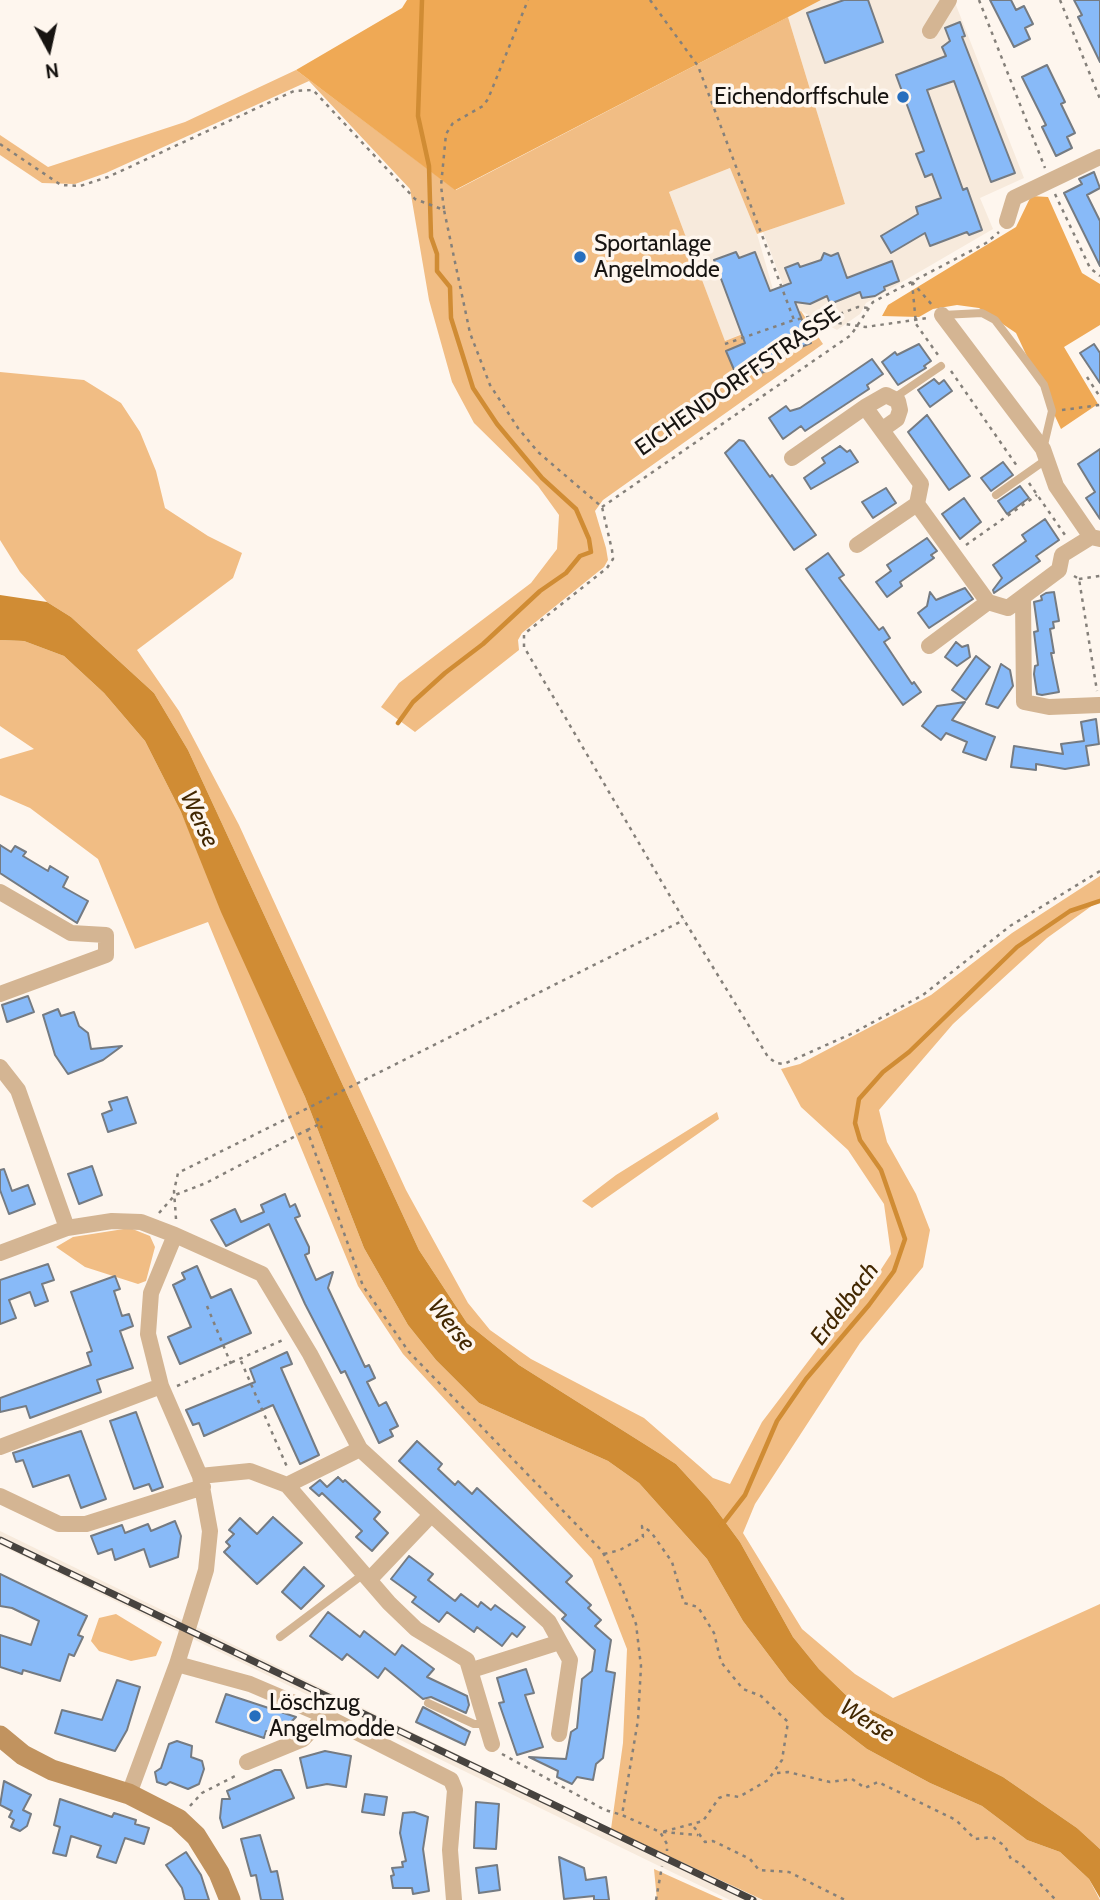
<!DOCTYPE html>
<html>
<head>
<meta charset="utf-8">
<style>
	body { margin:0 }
	#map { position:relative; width:1100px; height:1900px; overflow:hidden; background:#fef6ee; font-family:Cabin,sans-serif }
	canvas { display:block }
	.north { position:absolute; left:14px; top:14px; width:70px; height:70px; -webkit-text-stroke:5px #fef6ee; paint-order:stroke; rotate:172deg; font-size:19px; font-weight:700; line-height:28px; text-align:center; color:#171411 }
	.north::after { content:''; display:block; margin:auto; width:24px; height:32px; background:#171411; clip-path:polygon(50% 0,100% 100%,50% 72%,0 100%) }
</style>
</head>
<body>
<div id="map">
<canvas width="1100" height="1900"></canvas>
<div class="north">N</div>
</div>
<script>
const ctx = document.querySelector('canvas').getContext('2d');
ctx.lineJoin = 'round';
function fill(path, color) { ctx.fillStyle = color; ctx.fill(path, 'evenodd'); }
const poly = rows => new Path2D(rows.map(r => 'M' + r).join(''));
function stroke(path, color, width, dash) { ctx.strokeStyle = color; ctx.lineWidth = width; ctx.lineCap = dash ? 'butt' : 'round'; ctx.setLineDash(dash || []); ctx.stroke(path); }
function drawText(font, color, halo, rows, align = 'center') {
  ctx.font = font + ' Cabin,sans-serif'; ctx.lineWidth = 7; ctx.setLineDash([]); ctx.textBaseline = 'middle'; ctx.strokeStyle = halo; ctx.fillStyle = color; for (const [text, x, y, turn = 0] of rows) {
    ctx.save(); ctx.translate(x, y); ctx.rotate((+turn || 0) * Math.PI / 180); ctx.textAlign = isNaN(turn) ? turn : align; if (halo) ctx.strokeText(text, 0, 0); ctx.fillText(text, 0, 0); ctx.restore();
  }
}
const built = poly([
	[821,0,954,0,1024,178,980,198,993,229,866,303,860,314,837,330,801,311,793,311,763,232,845,204,788,17],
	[730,168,757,234,781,317,725,341,669,192],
	[0,1531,656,1851,762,1900,730,1900,655,1864,0,1545]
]);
const green = poly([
	[788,17,845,204,757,234,730,168,669,192,725,341,801,311,823,344,603,500,595,511,606,548,608,560,604,567,522,633,518,640,519,650,415,732,381,707,399,683,531,583,557,549,559,515,538,486,474,423,452,382,429,300,410,189,309,81,106,173,75,184,42,183,0,155,0,135,48,167,185,122,296,70,456,190],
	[0,372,84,380,121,403,140,432,156,471,165,508,208,536,242,553,233,578,137,650,179,711,239,825,406,1190,468,1303,490,1330,531,1359,644,1418,713,1478,730,1484,762,1422,819,1347,865,1294,891,1254,884,1204,848,1150,801,1107,781,1069,800,1064,931,995,1012,933,1100,876,1100,900,1047,938,953,1024,879,1110,887,1142,916,1194,930,1230,923,1267,860,1343,755,1504,743,1533,802,1629,855,1674,893,1698,1100,1604,1100,1849,1077,1828,1003,1777,851,1700,819,1669,793,1637,740,1542,709,1500,676,1464,519,1365,467,1323,419,1250,188,750,154,693,71,617,47,602,20,572,0,540],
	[0,640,24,641,64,656,104,693,145,741,181,812,305,1097,364,1248,408,1325,436,1360,479,1403,608,1461,639,1483,707,1559,743,1621,789,1682,824,1716,867,1749,930,1783,982,1806,1027,1840,1060,1852,1089,1879,1100,1900,763,1900,611,1829,623,1743,627,1649,592,1559,403,1354,358,1286,208,922,135,949,98,859,30,808,0,795,0,759,34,749,0,726],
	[717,1112,719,1119,592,1208,582,1201,616,1175],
	[130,1228,150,1236,155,1247,146,1281,138,1284,85,1267,56,1247,73,1237],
	[116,1614,162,1642,156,1656,131,1661,99,1651,91,1641,99,1618],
	[654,1869,723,1900,657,1900]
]);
const forest = poly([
	[407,0,821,0,455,190,296,70,402,8],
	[1031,196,1048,197,1082,273,1100,284,1100,325,1064,347,1098,404,1061,429,1016,333,979,308,957,305,933,309,919,317,882,316,888,305,1016,227]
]);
const water = poly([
	[0,595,47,602,71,617,154,693,188,750,419,1250,467,1323,519,1365,676,1464,709,1500,740,1542,793,1637,819,1669,851,1700,1003,1777,1077,1828,1100,1849,1100,1898,1089,1879,1060,1852,1027,1840,982,1806,930,1783,867,1749,824,1716,789,1682,743,1621,707,1559,639,1483,608,1461,479,1403,436,1360,408,1325,364,1248,305,1097,221,912,181,812,145,741,104,693,64,656,24,641,0,640]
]);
const stream = poly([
	[398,723,413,702,445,673,483,644,540,591,566,573,580,556,591,552,589,539,576,509,542,478,497,424,473,388,451,318,450,287,437,271,437,254,431,237,429,166,418,116,422,0],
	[721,1526,745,1495,777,1421,806,1379,869,1305,894,1271,905,1239,881,1170,860,1140,855,1123,859,1099,883,1072,909,1052,1017,947,1070,911,1100,901]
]);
const building = poly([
	[844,0,868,0,883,42,825,63,807,13,844,0],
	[990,0,1011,0,1016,10,1024,6,1033,24,1025,28,1030,39,1014,47,990,0],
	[1074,0,1100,0,1100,62,1081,23,1078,17,1082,15,1074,0],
	[960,22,965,36,962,37,1015,173,991,182,954,81,927,90,963,190,967,188,982,230,969,235,967,232,930,246,925,233,891,253,881,236,918,214,916,207,941,198,932,174,925,177,916,154,924,151,896,75,946,56,942,47,950,41,945,28,960,22],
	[1047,65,1065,102,1061,104,1075,133,1067,137,1072,148,1056,156,1042,127,1046,125,1022,77,1047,65],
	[1094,172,1100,188,1087,195,1100,221,1100,266,1064,193,1082,184,1079,179,1094,172],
	[736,252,739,258,755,252,770,291,791,283,785,268,798,263,800,267,821,260,824,253,831,256,838,253,847,278,892,261,899,281,884,287,885,290,875,296,862,298,860,292,830,304,827,296,810,304,795,302,811,343,771,359,774,368,761,373,758,364,735,372,726,351,745,343,714,260,736,252],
	[919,344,931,361,924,366,926,368,898,385,882,362,895,352,897,355,919,344],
	[1094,344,1100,353,1100,383,1080,353,1094,344],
	[872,359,883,374,867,385,869,389,805,431,801,426,783,439,769,418,786,406,790,411,800,408,872,359],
	[934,379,939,384,944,380,952,391,930,407,918,390,934,379],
	[927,415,970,476,949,490,908,432,927,415],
	[739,440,744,441,770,477,772,475,816,535,794,550,725,453,739,440],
	[840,446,847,452,850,450,858,462,811,489,804,478,825,463,822,458,840,446],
	[1100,449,1100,519,1086,498,1095,492,1078,464,1100,449],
	[1003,462,1013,475,991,491,981,478,1003,462],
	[1020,486,1029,498,1007,514,998,501,1020,486],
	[886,488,896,503,873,518,862,502,886,488],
	[964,498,981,522,960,539,942,514,964,498],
	[1045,519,1059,540,1036,556,1040,561,994,593,993,590,1002,578,993,565,1026,541,1022,535,1045,519],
	[927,538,937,551,931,555,934,558,900,582,902,586,887,597,876,582,891,571,887,565,927,538],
	[828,553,844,575,839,578,879,630,883,627,890,638,884,642,912,684,914,682,921,692,903,705,806,569,828,553],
	[965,588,973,599,929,628,918,613,927,606,930,592,936,600,965,588],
	[1054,592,1059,621,1053,622,1054,628,1050,629,1054,653,1051,653,1059,692,1042,695,1037,694,1034,674,1035,666,1038,665,1034,632,1038,631,1034,602,1042,600,1041,596,1046,593,1054,592],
	[956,642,962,647,968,645,970,657,957,666,945,657,956,642],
	[976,656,990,667,966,700,952,690,976,656],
	[1001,664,1010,670,1013,686,998,708,986,704,1001,664],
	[965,702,952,720,995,737,986,760,963,752,967,742,946,733,941,740,922,726,937,706,965,702],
	[1096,719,1099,744,1086,746,1089,765,1065,769,1036,764,1036,770,1011,767,1014,746,1063,754,1061,744,1084,741,1081,722,1096,719],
	[0,845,11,852,15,846,26,852,23,856,48,871,50,866,68,877,63,887,88,901,77,923,0,873,0,845],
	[28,996,34,1012,7,1022,2,1005,28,996],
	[58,1009,61,1016,74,1012,79,1026,88,1033,91,1049,122,1046,103,1060,68,1074,55,1055,43,1015,58,1009],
	[127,1097,136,1123,108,1132,102,1114,112,1110,109,1102,127,1097],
	[92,1166,102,1195,79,1204,68,1174,92,1166],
	[4,1169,12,1191,28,1185,35,1204,9,1214,0,1190,0,1170,4,1169],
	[285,1194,290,1207,295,1204,300,1216,295,1218,309,1247,309,1253,305,1255,316,1280,333,1272,328,1288,365,1367,369,1365,375,1378,367,1382,379,1406,386,1402,398,1426,390,1430,393,1436,379,1443,345,1371,341,1373,305,1304,269,1224,226,1246,211,1220,235,1209,241,1222,264,1212,261,1205,285,1194],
	[48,1264,54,1280,42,1284,48,1301,35,1306,30,1292,9,1300,16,1318,0,1324,0,1280,48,1264],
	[197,1266,211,1298,231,1289,251,1333,180,1364,168,1337,191,1327,173,1285,185,1279,182,1273,197,1266],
	[115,1276,120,1289,114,1291,122,1316,129,1314,133,1326,120,1331,133,1368,97,1380,101,1392,30,1418,26,1406,0,1412,0,1398,91,1365,87,1353,92,1351,71,1292,115,1276],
	[287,1352,292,1364,281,1368,319,1455,300,1464,273,1405,204,1436,199,1423,193,1425,186,1410,255,1382,250,1369,287,1352],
	[136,1412,163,1487,152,1491,149,1484,134,1489,110,1421,136,1412],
	[81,1431,106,1499,81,1508,69,1475,33,1487,23,1460,16,1462,13,1453,81,1431],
	[417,1441,442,1464,438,1469,455,1485,458,1481,472,1494,477,1488,572,1576,566,1582,591,1605,588,1608,601,1620,595,1626,611,1640,606,1671,615,1673,603,1758,596,1764,593,1780,577,1777,572,1784,557,1777,558,1771,529,1757,566,1759,571,1732,577,1728,582,1679,592,1671,595,1650,562,1619,566,1615,399,1461,417,1441],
	[338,1477,343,1482,345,1480,380,1512,374,1519,388,1533,372,1551,356,1537,362,1531,322,1493,319,1496,310,1488,320,1480,327,1487,338,1477],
	[273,1517,302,1543,257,1584,224,1552,230,1546,226,1542,234,1534,229,1530,240,1518,257,1534,273,1517],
	[175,1521,181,1536,178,1557,150,1567,144,1549,115,1560,112,1549,98,1554,91,1536,122,1525,125,1533,148,1524,151,1531,175,1521],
	[409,1556,433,1574,428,1580,455,1601,461,1594,478,1607,481,1602,491,1610,495,1605,525,1627,517,1637,512,1633,502,1646,477,1627,474,1632,447,1612,439,1622,412,1602,416,1597,391,1579,409,1556],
	[304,1567,324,1586,301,1609,282,1592,304,1567],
	[0,1574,87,1616,78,1635,83,1637,74,1656,69,1654,60,1681,23,1670,22,1674,0,1667,0,1635,31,1645,39,1621,12,1608,0,1606,0,1574],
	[328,1612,360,1637,364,1631,395,1655,402,1645,434,1669,427,1677,467,1696,469,1705,466,1713,431,1697,423,1699,385,1668,378,1678,347,1654,342,1660,310,1636,328,1612],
	[526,1669,534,1693,525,1695,543,1747,517,1755,499,1703,504,1702,497,1678,526,1669],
	[117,1680,140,1687,127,1730,115,1751,55,1733,62,1710,102,1720,117,1680],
	[226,1694,296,1717,282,1731,266,1731,264,1738,216,1722,226,1694],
	[423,1707,470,1732,465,1745,416,1722,423,1707],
	[177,1741,192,1746,191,1757,202,1761,204,1769,199,1784,188,1789,170,1782,166,1785,157,1782,155,1772,161,1768,169,1744,177,1741],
	[325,1751,351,1756,346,1787,327,1784,307,1788,300,1758,325,1751],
	[275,1770,281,1770,294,1798,223,1828,220,1818,222,1799,230,1799,227,1791,275,1770],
	[4,1781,31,1795,23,1810,31,1814,27,1826,20,1831,11,1827,14,1820,9,1817,12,1811,0,1805,4,1781],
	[365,1794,387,1797,384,1815,362,1812,365,1794],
	[60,1799,112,1817,114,1813,136,1820,135,1824,149,1828,144,1844,125,1838,116,1863,97,1857,101,1846,71,1836,66,1856,53,1853,60,1827,54,1825,60,1799],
	[476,1802,499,1804,496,1849,474,1848,476,1802],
	[414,1812,428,1817,423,1849,429,1891,413,1894,412,1888,393,1888,391,1876,394,1875,392,1868,403,1867,402,1862,406,1861,400,1833,403,1813,414,1812],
	[260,1835,271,1872,277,1871,283,1900,261,1900,256,1875,251,1876,241,1839,260,1835],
	[186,1852,201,1875,209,1900,185,1900,182,1888,166,1865,186,1852],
	[559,1857,584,1868,586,1880,606,1877,609,1900,594,1900,594,1896,564,1899,559,1857],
	[497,1865,500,1890,479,1893,476,1868,497,1865]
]);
const path = poly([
	[650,0,698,66,794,320,818,315,838,323,866,327,927,318],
	[979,0,1045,168],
	[1060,0,1100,99],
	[0,144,61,185,80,186,108,177,294,91,313,90,415,199,444,210,470,333,490,385,518,428,538,452,602,507,612,550,613,559,607,568,524,634,524,647,684,920,768,1057,776,1063,784,1064,853,1033,923,995,1010,926,1100,871],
	[1055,194,1090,268,1100,276],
	[444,209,441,186,446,134,453,123,483,106,488,99,528,0],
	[912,282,916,324,938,355],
	[912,282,933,306],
	[838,323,842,313,858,307,868,308],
	[725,344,794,320],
	[951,371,1017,466],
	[1087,377,1100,397],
	[1062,410,1100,405],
	[1029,483,1065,535],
	[602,507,851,335,873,302,986,243,999,232],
	[966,545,1037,495],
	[1074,576,1079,579,1097,691],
	[1079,579,1100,576],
	[317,1118,322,1128],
	[307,1130,320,1124],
	[159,1213,175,1195,206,1183,307,1130,363,1286,409,1352,602,1551,622,1588,636,1624,641,1666,638,1720,622,1815,660,1832,667,1844,667,1851],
	[176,1219,174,1191,178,1173,684,920],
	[207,1306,231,1364],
	[241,1361,287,1467],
	[177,1386,283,1340],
	[604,1554,620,1550,643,1537,642,1526,651,1532,672,1562,684,1603,698,1607,714,1633,721,1662,743,1689,761,1696,788,1722,782,1760,768,1780,739,1797,726,1795,719,1798,703,1821,662,1832],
	[502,1754,605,1810,622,1815],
	[777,1773,788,1772,830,1782,852,1779,865,1788,878,1782,956,1820,975,1839,992,1837,1005,1846,1011,1859,1020,1863,1056,1900],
	[190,1806,202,1793,239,1774],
	[694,1827,705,1842,713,1841,750,1859,759,1870,789,1872,845,1900],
	[663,1832,698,1835],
	[656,1900,662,1866]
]);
const lane = poly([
	[942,315,982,313,995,320,1027,362,1044,385,1052,411,1043,449],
	[894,398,941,366],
	[996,495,1047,459],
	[280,1637,365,1573],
	[428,1703,474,1724,487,1724]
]);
const street = poly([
	[930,31,949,0],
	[1007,221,1014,198,1100,157],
	[942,315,1043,449,1056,486,1091,537,1100,539],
	[865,407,886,395,898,401,900,410,897,419,883,429],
	[792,458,865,407,921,484,917,504,988,602,1008,608,1059,570,1062,555,1091,537],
	[857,545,917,504],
	[1023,598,1024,702,1049,707,1099,705],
	[929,646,988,602],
	[0,892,71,933,106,935,106,955,0,994],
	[0,1067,18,1090,67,1228],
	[175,1235,262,1274,310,1354,360,1449,549,1622,570,1660,559,1734],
	[0,1253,67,1228,112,1221,141,1222,175,1235,151,1293,148,1334,161,1386,200,1476,210,1531,206,1570,177,1664],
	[0,1447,161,1386],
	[200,1476,250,1471,287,1485,389,1603,416,1629,467,1660,492,1744],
	[287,1485,360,1449],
	[0,1496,59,1524,86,1524,203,1487],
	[370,1579,431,1515],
	[472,1670,560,1642],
	[247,1762,303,1739,325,1716],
	[129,1794,177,1664,250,1684,325,1716,451,1780,455,1790,450,1850,454,1900]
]);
const secondary = poly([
	[0,1736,23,1755,52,1770,129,1794,178,1819,196,1836,219,1873,230,1900]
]);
const rail = poly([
	[0,1540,753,1900]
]);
const markers = [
	[903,97,7,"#266ebe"],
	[580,257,7,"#266ebe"],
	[255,1716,7,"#266ebe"]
];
const poiNames = [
	["Eichendorffschule",889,97,"right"],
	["Sportanlage",594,244],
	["Angelmodde",594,270],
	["Löschzug",269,1703],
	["Angelmodde",269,1729]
];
const streetNames = [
	["EICHENDORFFSTRASSE",738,381,-35]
];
const waterNames = [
	["Werse",199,819,65],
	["Erdelbach",845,1304,-53],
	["Werse",451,1325,51],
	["Werse",867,1721,32]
];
fill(built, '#f7eadc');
fill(green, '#f1bd84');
fill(forest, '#efa955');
fill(water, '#d08c34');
stroke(stream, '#d08c34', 4.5);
fill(building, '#88baf8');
stroke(building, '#757b82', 2);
stroke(path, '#85807a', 2.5, [3.5, 5]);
stroke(lane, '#d4b593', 8);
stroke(street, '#d4b593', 16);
stroke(secondary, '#c1935f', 21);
stroke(rail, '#47433f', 7);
stroke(rail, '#fef6ee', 4.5, [13]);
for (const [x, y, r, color] of markers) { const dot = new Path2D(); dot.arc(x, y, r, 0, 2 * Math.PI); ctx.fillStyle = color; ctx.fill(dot); stroke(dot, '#fef6ee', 2.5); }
drawText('23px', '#171411', '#fef6ee', poiNames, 'left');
drawText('23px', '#171411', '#fef6ee', streetNames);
drawText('italic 24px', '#422701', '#fef6ee', waterNames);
</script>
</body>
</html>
